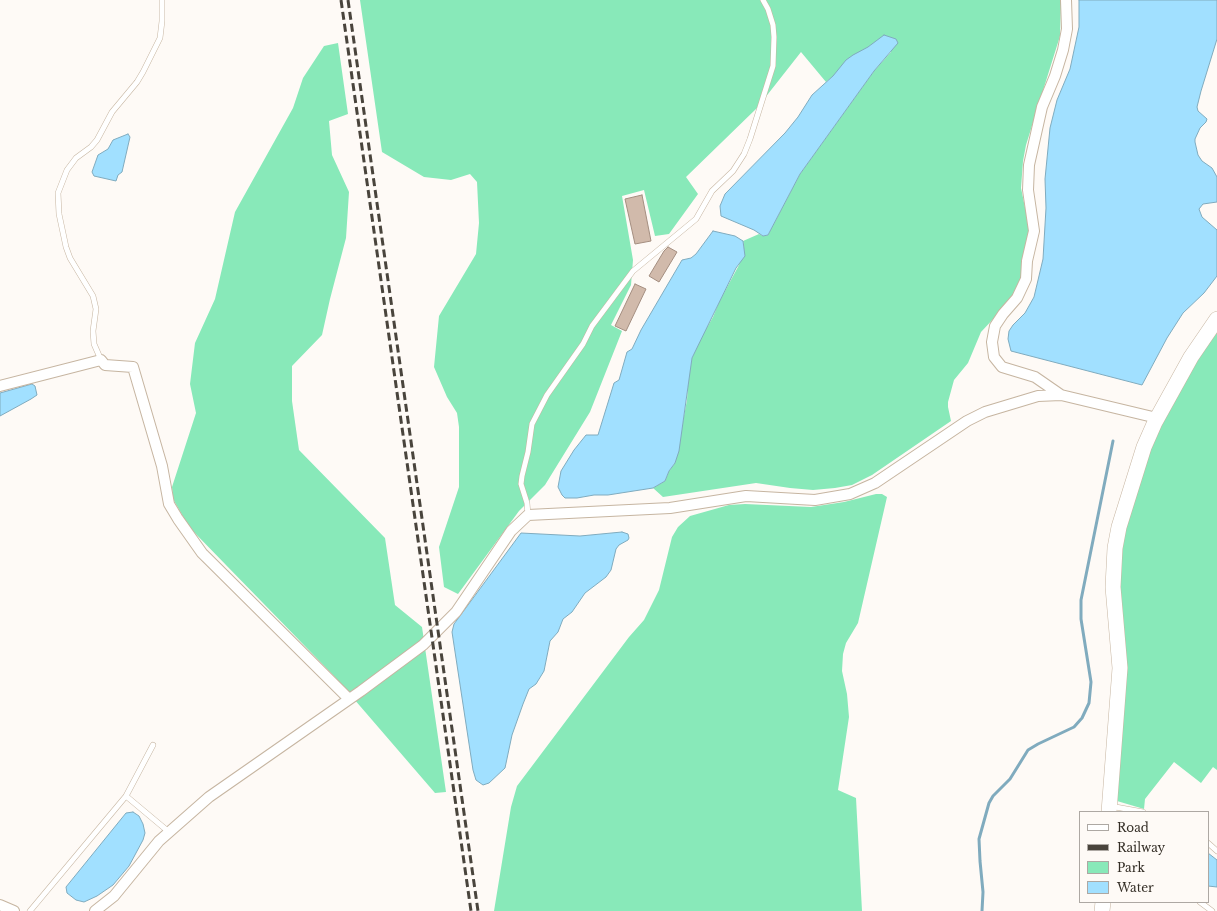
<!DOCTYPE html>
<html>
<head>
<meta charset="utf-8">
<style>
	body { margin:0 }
	#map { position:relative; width:1217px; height:911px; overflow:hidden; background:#fefaf6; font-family:"Libre Baskerville",serif }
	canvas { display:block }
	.legend { position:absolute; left:1079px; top:811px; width:130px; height:92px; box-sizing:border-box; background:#fefaf6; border:1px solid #ada8a3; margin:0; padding:5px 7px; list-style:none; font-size:12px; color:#342e26 }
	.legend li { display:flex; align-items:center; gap:8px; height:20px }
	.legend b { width:20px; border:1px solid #ada8a3 }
</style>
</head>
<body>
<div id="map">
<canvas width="1217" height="911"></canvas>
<ul class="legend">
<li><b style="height:5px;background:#fff"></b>Road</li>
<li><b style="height:5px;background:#49443c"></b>Railway</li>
<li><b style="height:11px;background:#88e9b9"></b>Park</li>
<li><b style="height:11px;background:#a1e0ff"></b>Water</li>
</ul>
</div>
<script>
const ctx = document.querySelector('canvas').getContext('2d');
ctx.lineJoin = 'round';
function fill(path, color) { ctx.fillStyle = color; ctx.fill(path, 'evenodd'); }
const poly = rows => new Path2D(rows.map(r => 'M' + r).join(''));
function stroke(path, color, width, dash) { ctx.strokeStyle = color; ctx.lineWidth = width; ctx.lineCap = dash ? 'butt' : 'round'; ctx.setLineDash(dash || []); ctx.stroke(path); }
const green = poly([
	[360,0,1061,0,1060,36,1026,145,1023,161,1021,188,1029,227,1023,274,1011,300,981,332,968,363,954,380,948,402,948,407,951,421,872,475,852,485,835,488,813,490,790,488,756,483,663,497,653,488,665,481,669,471,675,463,687,400,689,369,692,358,698,343,713,317,719,302,739,265,744,246,743,241,759,234,763,236,768,235,800,174,874,71,891,52,871,45,826,82,801,52,757,108,686,177,698,194,669,234,655,236,644,190,622,196,633,260,631,285,611,325,622,331,590,412,545,485,519,511,458,594,444,587,439,547,459,487,459,427,457,413,447,397,434,367,439,316,476,254,479,223,477,182,470,174,451,180,424,177,382,152],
	[338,43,348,114,329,121,332,155,349,192,346,238,330,299,322,335,292,366,292,401,299,450,385,538,395,605,422,627,446,792,435,793,335,677,189,527,173,499,172,487,196,413,190,384,195,343,215,299,235,212,293,108,303,78,324,46],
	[1217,331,1217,770,1213,767,1201,783,1174,762,1145,799,1144,809,1117,801,1127,668,1120,587,1121,549,1125,529,1151,449,1161,425,1197,360],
	[876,494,882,494,887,497,858,623,846,643,843,654,842,671,847,694,849,717,838,790,856,798,862,911,494,911,511,807,517,786,629,637,644,620,659,590,672,537,678,527,690,516,729,505,745,504,811,507,844,502]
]);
const water = poly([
	[1079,0,1217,0,1217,39,1201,91,1197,107,1198,111,1207,119,1206,122,1200,128,1195,139,1195,142,1198,155,1202,161,1212,168,1217,177,1217,202,1203,204,1199,209,1202,217,1217,230,1217,276,1204,293,1183,313,1167,338,1142,385,1011,351,1008,339,1009,331,1013,325,1025,313,1034,297,1043,259,1046,208,1045,179,1050,128,1057,100,1070,69,1079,27,1079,0],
	[884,35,896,39,898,43,874,71,800,174,768,235,763,236,754,230,721,216,720,206,725,194,785,133,798,117,812,95,833,76,846,60,853,55,868,47,884,35],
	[128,134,130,137,122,172,118,175,116,181,94,176,92,172,98,155,108,149,113,140,128,134],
	[713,231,735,236,743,241,745,256,736,268,692,358,679,451,675,463,669,471,665,481,653,488,608,495,594,495,577,498,565,498,562,495,558,487,561,471,574,450,586,435,598,435,614,383,619,380,627,352,632,349,641,330,682,260,691,258,696,254,713,231],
	[32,384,35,386,37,395,31,399,0,416,0,393,32,384],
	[622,532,628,534,629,538,628,540,619,545,616,549,611,570,606,577,585,593,572,612,563,619,558,632,550,641,544,671,536,684,529,689,523,704,512,735,505,768,489,783,483,785,476,780,473,770,452,632,454,624,521,533,580,536,622,532],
	[133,812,139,816,143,824,145,833,143,840,129,866,113,885,97,896,84,902,76,900,67,893,66,887,126,813,133,812],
	[1208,853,1217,860,1217,887,1208,886,1208,853]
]);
const stream = poly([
	[982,911,983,892,980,861,979,839,989,803,993,796,1010,779,1028,750,1038,744,1074,727,1082,718,1089,703,1091,682,1081,619,1081,600,1113,441]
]);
const building = poly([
	[642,195,651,241,635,244,625,199,642,195],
	[668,247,677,252,659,282,649,276,664,251,668,247],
	[635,284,646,289,626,331,615,326,635,284]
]);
const lane = poly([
	[101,360,94,344,93,331,96,309,93,296,70,258,66,247,59,214,58,193,67,170,76,158,91,147,97,140,112,112,137,82,143,72,160,38,162,21,162,0],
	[528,515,527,503,521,484,522,476,528,452,532,424,547,395,583,344,592,326,633,271,696,219,712,191,733,171,744,154,750,139,773,66,774,37,773,25,768,9,763,0],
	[126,796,169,832],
	[1110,806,1143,812],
	[1208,843,1217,851],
	[1200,902,1212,911],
	[30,911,126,796,153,745]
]);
const street = poly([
	[0,386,101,360,105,365,133,367,162,466,169,504,178,519,202,553,349,699],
	[1061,395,1035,377,1002,367,994,357,992,342,995,326,1003,314,1017,298,1026,279,1027,261,1034,231,1028,190,1029,165,1042,107,1055,76,1063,50,1067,29,1066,0],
	[0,905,14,911],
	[95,911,114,896,159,841,209,797,361,691,423,645,456,612,511,531,528,515,670,508,746,496,815,500,850,494,875,483,967,421,985,412,1038,396,1061,395,1157,418]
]);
const secondary = poly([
	[1109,812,1120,668,1113,587,1115,548,1119,527,1144,447,1155,422,1191,357,1217,319],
	[1102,911,1103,902]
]);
const rail = poly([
	[341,0,471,911],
	[348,0,478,911]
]);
fill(green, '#88e9b9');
fill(water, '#a1e0ff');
stroke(water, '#80abbe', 1);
stroke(stream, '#80abbe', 3);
fill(building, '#d1baab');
stroke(building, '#a48e80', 1);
stroke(lane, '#c6b5a1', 6);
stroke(street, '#c6b5a1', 12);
stroke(secondary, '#c6b5a1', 16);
stroke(lane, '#fff', 5);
stroke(street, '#fff', 10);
stroke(secondary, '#fff', 15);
stroke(rail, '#49443c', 3, [8, 4]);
</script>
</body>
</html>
